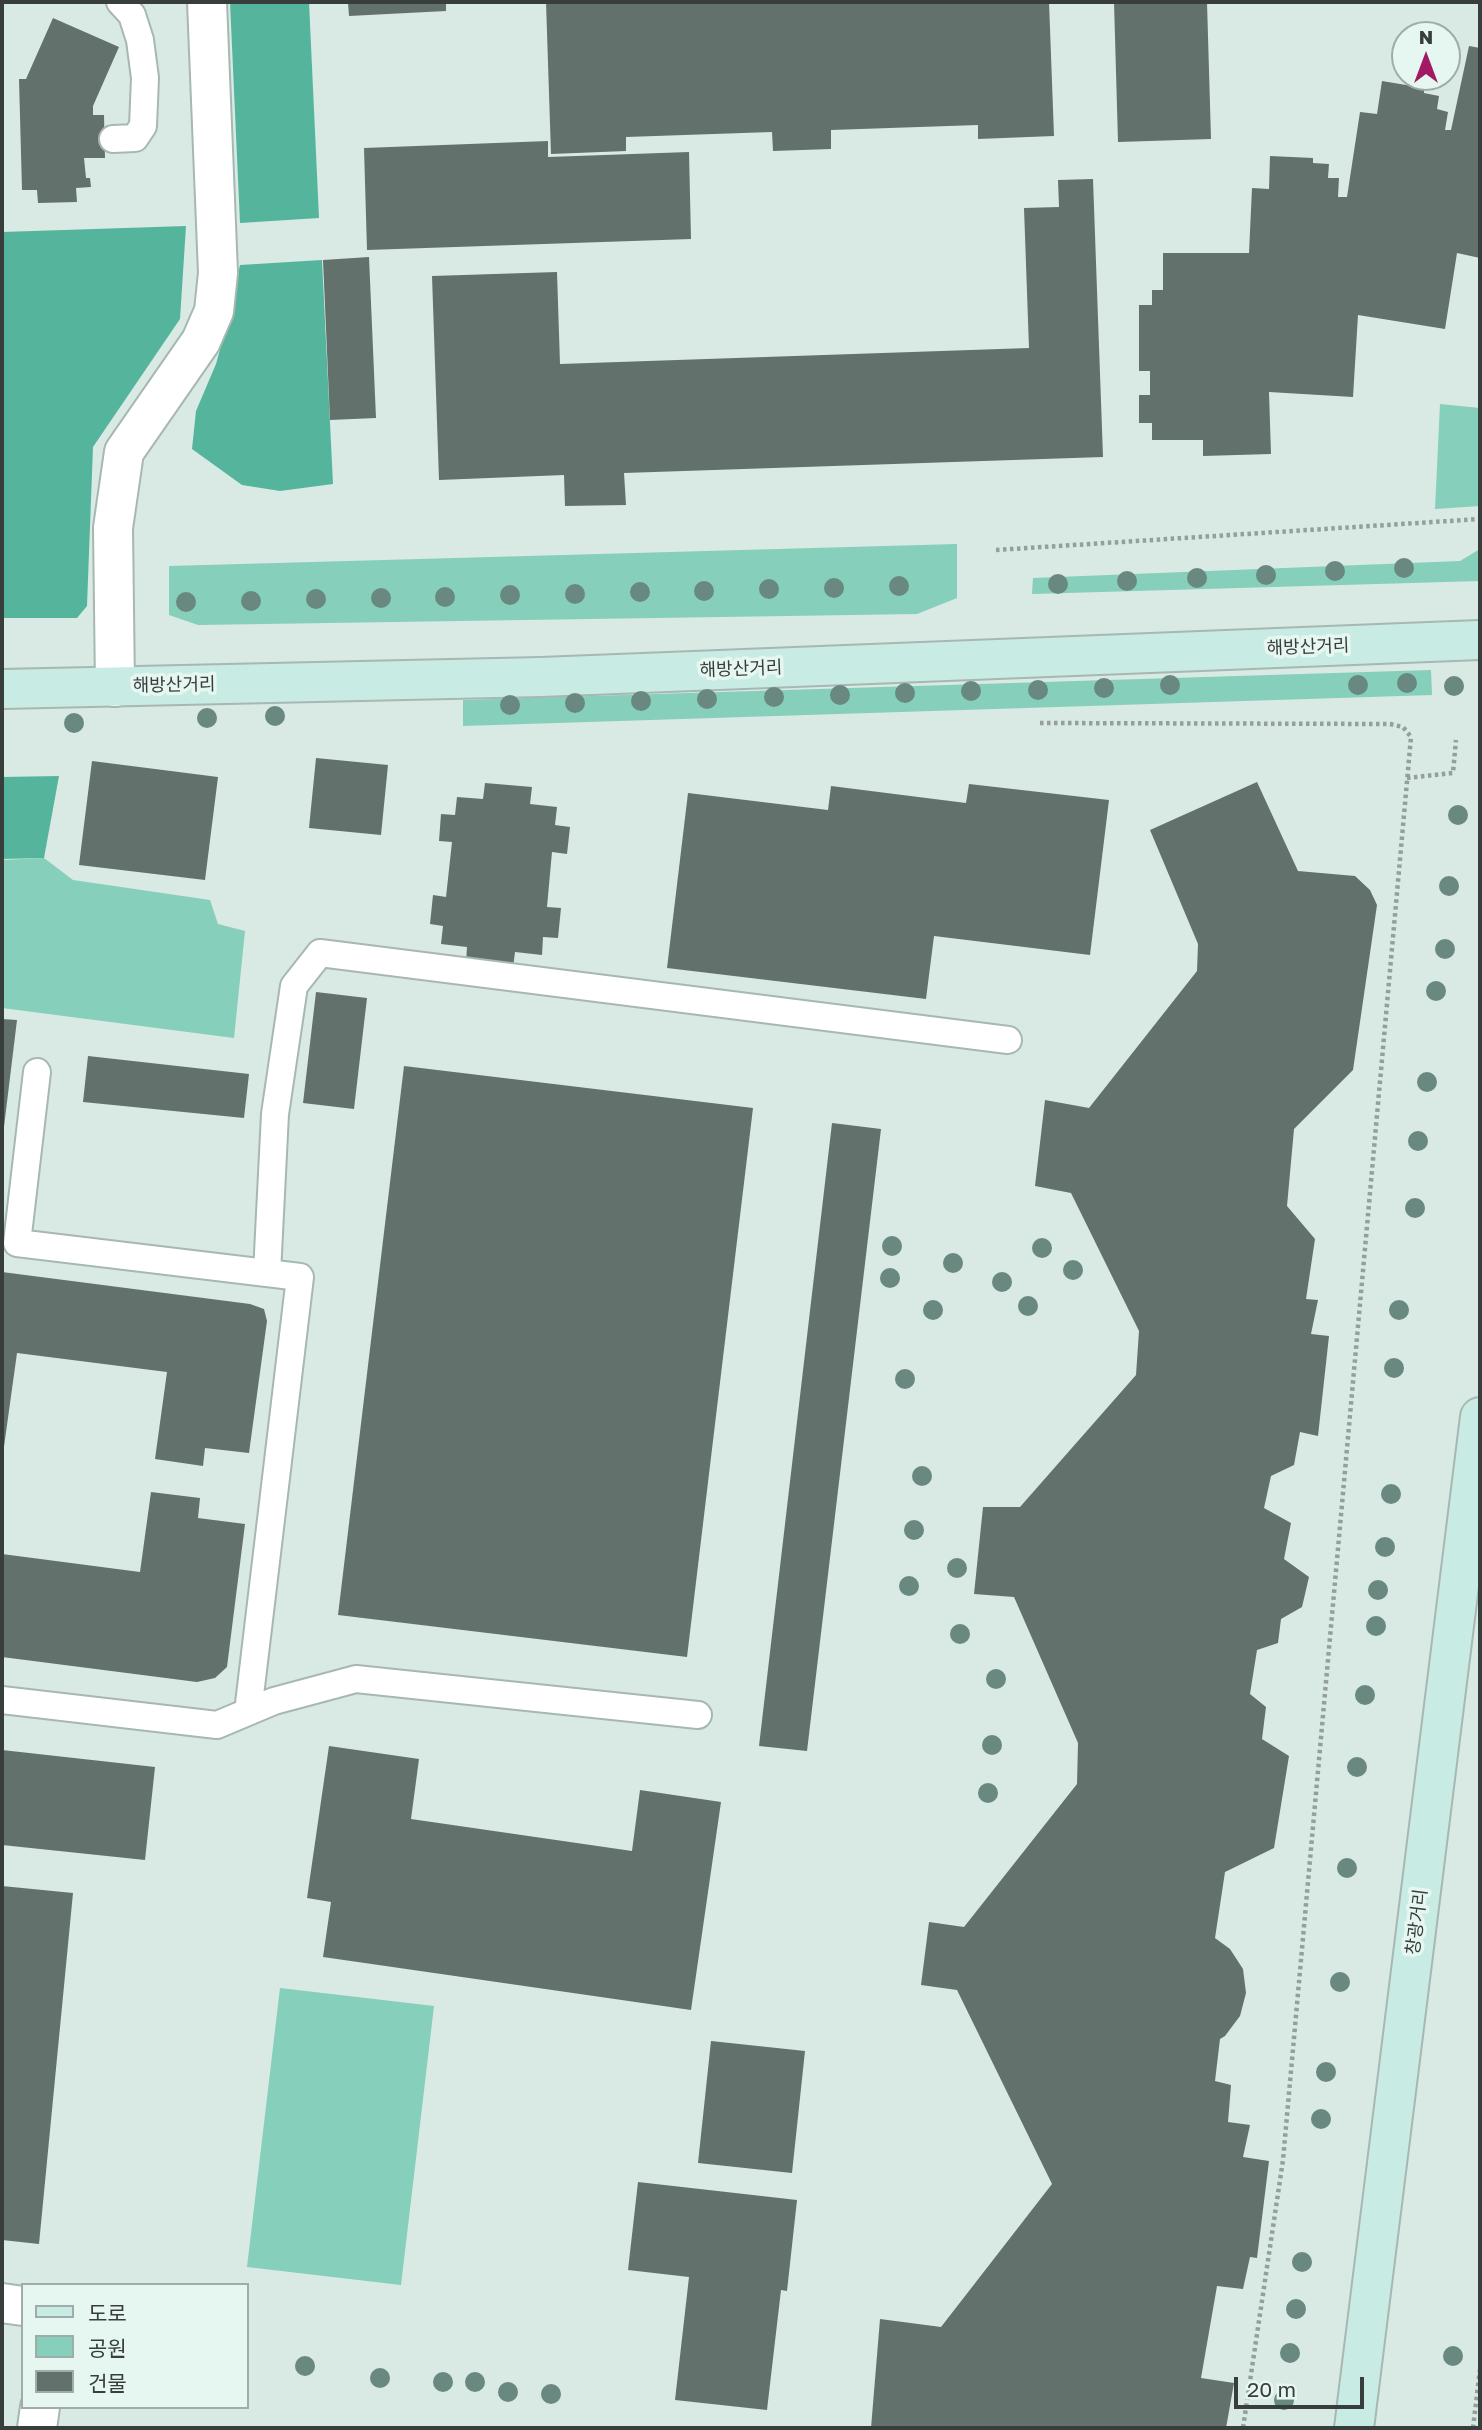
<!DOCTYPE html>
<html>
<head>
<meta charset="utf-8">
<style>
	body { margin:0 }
	#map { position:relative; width:1482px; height:2430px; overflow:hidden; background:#d9e9e4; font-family:"Golos Text","Noto Sans KR",sans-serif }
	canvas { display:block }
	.frame { position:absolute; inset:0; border:4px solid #383e3c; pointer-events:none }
	.legend { position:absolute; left:21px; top:2283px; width:228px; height:126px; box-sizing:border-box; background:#e6f6f1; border:2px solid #a0aca9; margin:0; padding:9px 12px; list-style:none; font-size:21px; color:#383e3c }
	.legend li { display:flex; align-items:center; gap:14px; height:35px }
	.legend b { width:35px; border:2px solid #a0aca9 }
	.north { position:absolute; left:1391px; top:21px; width:70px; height:70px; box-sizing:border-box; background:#e6f6f1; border:2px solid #a0aca9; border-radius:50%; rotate:0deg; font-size:19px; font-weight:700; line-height:28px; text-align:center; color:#383e3c }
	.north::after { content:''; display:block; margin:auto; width:24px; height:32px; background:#a21a64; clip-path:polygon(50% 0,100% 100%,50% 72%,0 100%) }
	.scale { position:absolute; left:1234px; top:2377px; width:130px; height:32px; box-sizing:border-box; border:4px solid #383e3c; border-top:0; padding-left:9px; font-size:21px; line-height:24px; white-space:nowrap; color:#383e3c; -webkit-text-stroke:5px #e6f6f1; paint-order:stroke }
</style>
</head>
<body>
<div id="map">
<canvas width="1482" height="2430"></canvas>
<div class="frame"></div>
<ul class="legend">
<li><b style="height:9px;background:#c8ece3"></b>도로</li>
<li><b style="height:19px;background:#86cfba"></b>공원</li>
<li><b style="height:19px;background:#63716c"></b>건물</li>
</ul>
<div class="north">N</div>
<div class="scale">20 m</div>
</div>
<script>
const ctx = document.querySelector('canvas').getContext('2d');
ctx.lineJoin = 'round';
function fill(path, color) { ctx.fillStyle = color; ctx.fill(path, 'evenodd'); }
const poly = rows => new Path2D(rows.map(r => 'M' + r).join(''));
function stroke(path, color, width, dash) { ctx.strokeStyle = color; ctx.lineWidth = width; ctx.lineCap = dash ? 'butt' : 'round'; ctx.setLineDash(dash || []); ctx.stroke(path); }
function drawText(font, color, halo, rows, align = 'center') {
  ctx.font = font + ' "Golos Text","Noto Sans KR",sans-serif'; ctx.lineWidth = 7; ctx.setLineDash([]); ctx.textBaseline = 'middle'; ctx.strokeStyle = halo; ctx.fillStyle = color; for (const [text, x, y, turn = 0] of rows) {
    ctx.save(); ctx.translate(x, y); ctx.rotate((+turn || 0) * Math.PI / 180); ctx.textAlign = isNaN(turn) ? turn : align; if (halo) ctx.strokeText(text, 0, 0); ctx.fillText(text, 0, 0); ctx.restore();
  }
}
const green = poly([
	[1440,404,1480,408,1480,506,1435,509],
	[957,544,957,598,917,614,198,625,169,615,169,566],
	[1480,549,1480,581,1032,594,1033,578,1460,561],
	[1431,670,1432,695,463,726,463,700],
	[44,858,73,880,210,900,218,924,245,931,234,1038,2,1008,2,860],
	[280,1988,434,2006,401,2285,247,2267]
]);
const forest = poly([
	[230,2,309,2,319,218,240,223],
	[186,226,180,319,93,447,87,606,77,618,2,618,2,232],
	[322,260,333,484,280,491,242,485,192,449,196,411,216,364,227,324,240,265],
	[59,776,44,858,2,859,2,777]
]);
const building = poly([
	[348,2,446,2,446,11,349,16],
	[546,2,1049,2,1054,136,978,139,978,125,831,130,831,149,773,151,772,132,626,137,626,151,551,154],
	[1114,2,1207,2,1211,139,1118,142],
	[53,18,119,47,93,106,93,115,104,115,105,158,84,158,86,178,90,178,91,187,76,188,77,202,38,203,37,190,22,190,19,79,26,79],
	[1469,46,1480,48,1480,258,1457,253,1445,329,1358,315,1353,397,1269,392,1271,454,1203,456,1203,440,1152,440,1152,423,1139,423,1139,395,1150,395,1150,371,1139,371,1139,305,1152,305,1152,290,1163,290,1163,253,1249,253,1252,188,1269,189,1270,156,1313,158,1313,163,1329,164,1328,178,1339,178,1338,197,1347,197,1360,112,1377,114,1382,81,1424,88,1424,93,1439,96,1437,109,1448,112,1445,130,1451,130],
	[548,141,548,157,689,152,691,239,367,250,364,148],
	[1093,179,1103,457,624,473,626,505,565,506,564,475,439,480,432,276,557,272,560,364,1029,348,1024,208,1059,207,1058,180],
	[369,257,376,418,330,420,323,260],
	[316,758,388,765,381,835,309,828],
	[92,761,218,777,205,880,79,865],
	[1257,782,1298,871,1355,876,1370,890,1377,905,1353,1070,1294,1129,1287,1206,1315,1239,1306,1299,1318,1300,1311,1334,1329,1336,1318,1436,1300,1432,1294,1465,1271,1476,1264,1508,1291,1523,1284,1559,1309,1577,1302,1607,1281,1619,1278,1643,1257,1650,1250,1694,1266,1707,1262,1739,1289,1756,1274,1848,1225,1872,1215,1938,1230,1949,1243,1969,1246,1993,1240,2016,1225,2036,1220,2039,1215,2081,1231,2085,1228,2122,1250,2125,1243,2157,1269,2161,1257,2258,1250,2257,1243,2289,1217,2286,1201,2378,1234,2383,1226,2428,871,2428,880,2319,941,2327,1052,2184,957,1990,921,1985,929,1922,964,1927,1077,1784,1078,1743,1014,1597,974,1594,983,1507,1020,1507,1136,1375,1139,1331,1071,1193,1035,1186,1045,1100,1089,1108,1197,971,1198,944,1150,830],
	[485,783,532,787,530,804,557,807,555,825,570,827,567,854,552,852,547,907,561,908,558,938,543,937,542,955,515,952,513,968,466,963,467,947,441,944,443,926,430,924,433,895,446,897,452,842,439,841,441,814,455,815,457,797,483,799],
	[969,784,1109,800,1090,955,934,936,926,999,667,968,688,793,828,810,831,786,966,803],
	[316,992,367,998,354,1109,303,1103],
	[2,1019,17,1020,3,1135,2,1135],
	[88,1056,249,1074,244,1118,83,1102],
	[404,1066,753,1108,687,1657,338,1615],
	[832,1123,881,1129,807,1751,759,1746],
	[2,1272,250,1304,264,1309,267,1321,249,1453,205,1448,203,1466,155,1459,167,1372,17,1353,2,1461],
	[151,1492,200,1498,198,1518,245,1524,227,1667,215,1678,197,1682,2,1657,2,1554,140,1572],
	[329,1746,419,1759,411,1819,632,1851,640,1790,721,1802,691,2010,323,1957,331,1902,307,1898],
	[2,1750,155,1767,145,1860,2,1845],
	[2,1886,73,1893,39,2244,2,2240],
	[711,2041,805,2051,792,2173,698,2163],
	[638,2182,797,2200,787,2291,781,2290,767,2410,675,2400,689,2277,628,2270]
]);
const path = poly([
	[996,550,1480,519],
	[1040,723,1390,724,1403,727,1411,737,1283,2160,1243,2428],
	[1407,778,1453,773,1456,740],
	[1473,2428,1480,2369]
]);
const lane = poly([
	[113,139,135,138,143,126,145,78,140,40,132,15,120,2],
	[37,1072,17,1243,300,1277,248,1712],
	[267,1273,275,1114,294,986,320,953,1008,1040],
	[2,1700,217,1725,274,1701,356,1679,698,1715]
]);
const street = poly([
	[115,687,113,528,124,452,201,341,214,311,218,273,207,2],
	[2,2303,23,2306],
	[37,2428,40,2407]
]);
const secondary = poly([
	[2,689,541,677,1480,640],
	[1354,2428,1480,1417]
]);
const trees = [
	[1404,568],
	[1335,571],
	[1266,575],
	[1197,578],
	[1127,581],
	[1058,584],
	[899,586],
	[834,588],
	[769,589],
	[704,591],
	[640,592],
	[575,594],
	[510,595],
	[445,597],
	[381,598],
	[316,599],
	[251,601],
	[186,602],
	[1407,683],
	[1170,685],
	[1358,685],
	[1454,686],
	[1104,688],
	[1038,690],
	[971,691],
	[905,693],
	[840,695],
	[774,697],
	[707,699],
	[641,701],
	[575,703],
	[510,705],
	[275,716],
	[207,718],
	[74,723],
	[1458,815],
	[1449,886],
	[1445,949],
	[1436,991],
	[1427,1082],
	[1418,1141],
	[1415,1208],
	[892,1246],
	[1042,1248],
	[953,1263],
	[1073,1270],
	[890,1278],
	[1002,1282],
	[1028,1306],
	[933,1310],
	[1399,1310],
	[1394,1368],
	[905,1379],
	[922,1476],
	[1391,1494],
	[914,1530],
	[1385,1547],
	[957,1568],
	[909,1586],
	[1378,1590],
	[1376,1626],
	[960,1634],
	[996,1679],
	[1365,1695],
	[992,1745],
	[1357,1767],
	[988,1793],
	[1347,1868],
	[1340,1982],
	[1326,2072],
	[1321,2119],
	[1302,2262],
	[1296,2309],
	[1290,2353],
	[1453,2356],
	[305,2366],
	[380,2378],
	[443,2382],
	[475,2382],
	[508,2392],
	[551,2394],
	[1284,2400]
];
const streetNames = [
	["해방산거리",1308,647,-2],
	["해방산거리",741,669,-2],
	["해방산거리",174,685,-1],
	["창광거리",1417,1922,-83]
];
fill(green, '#86cfba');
fill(forest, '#55b59c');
fill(building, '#63716c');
stroke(lane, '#a7b7b1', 30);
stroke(street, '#a7b7b1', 42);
stroke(secondary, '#a7b7b1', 42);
stroke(path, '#949f9c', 4.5, [3.5, 3.5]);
stroke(lane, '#fff', 26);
stroke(street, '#fff', 38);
stroke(secondary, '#c8ece3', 38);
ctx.fillStyle = '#698980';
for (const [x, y] of trees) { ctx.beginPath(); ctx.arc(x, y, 10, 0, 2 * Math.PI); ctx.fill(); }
drawText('18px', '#383e3c', '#e6f6f1', streetNames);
</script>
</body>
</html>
